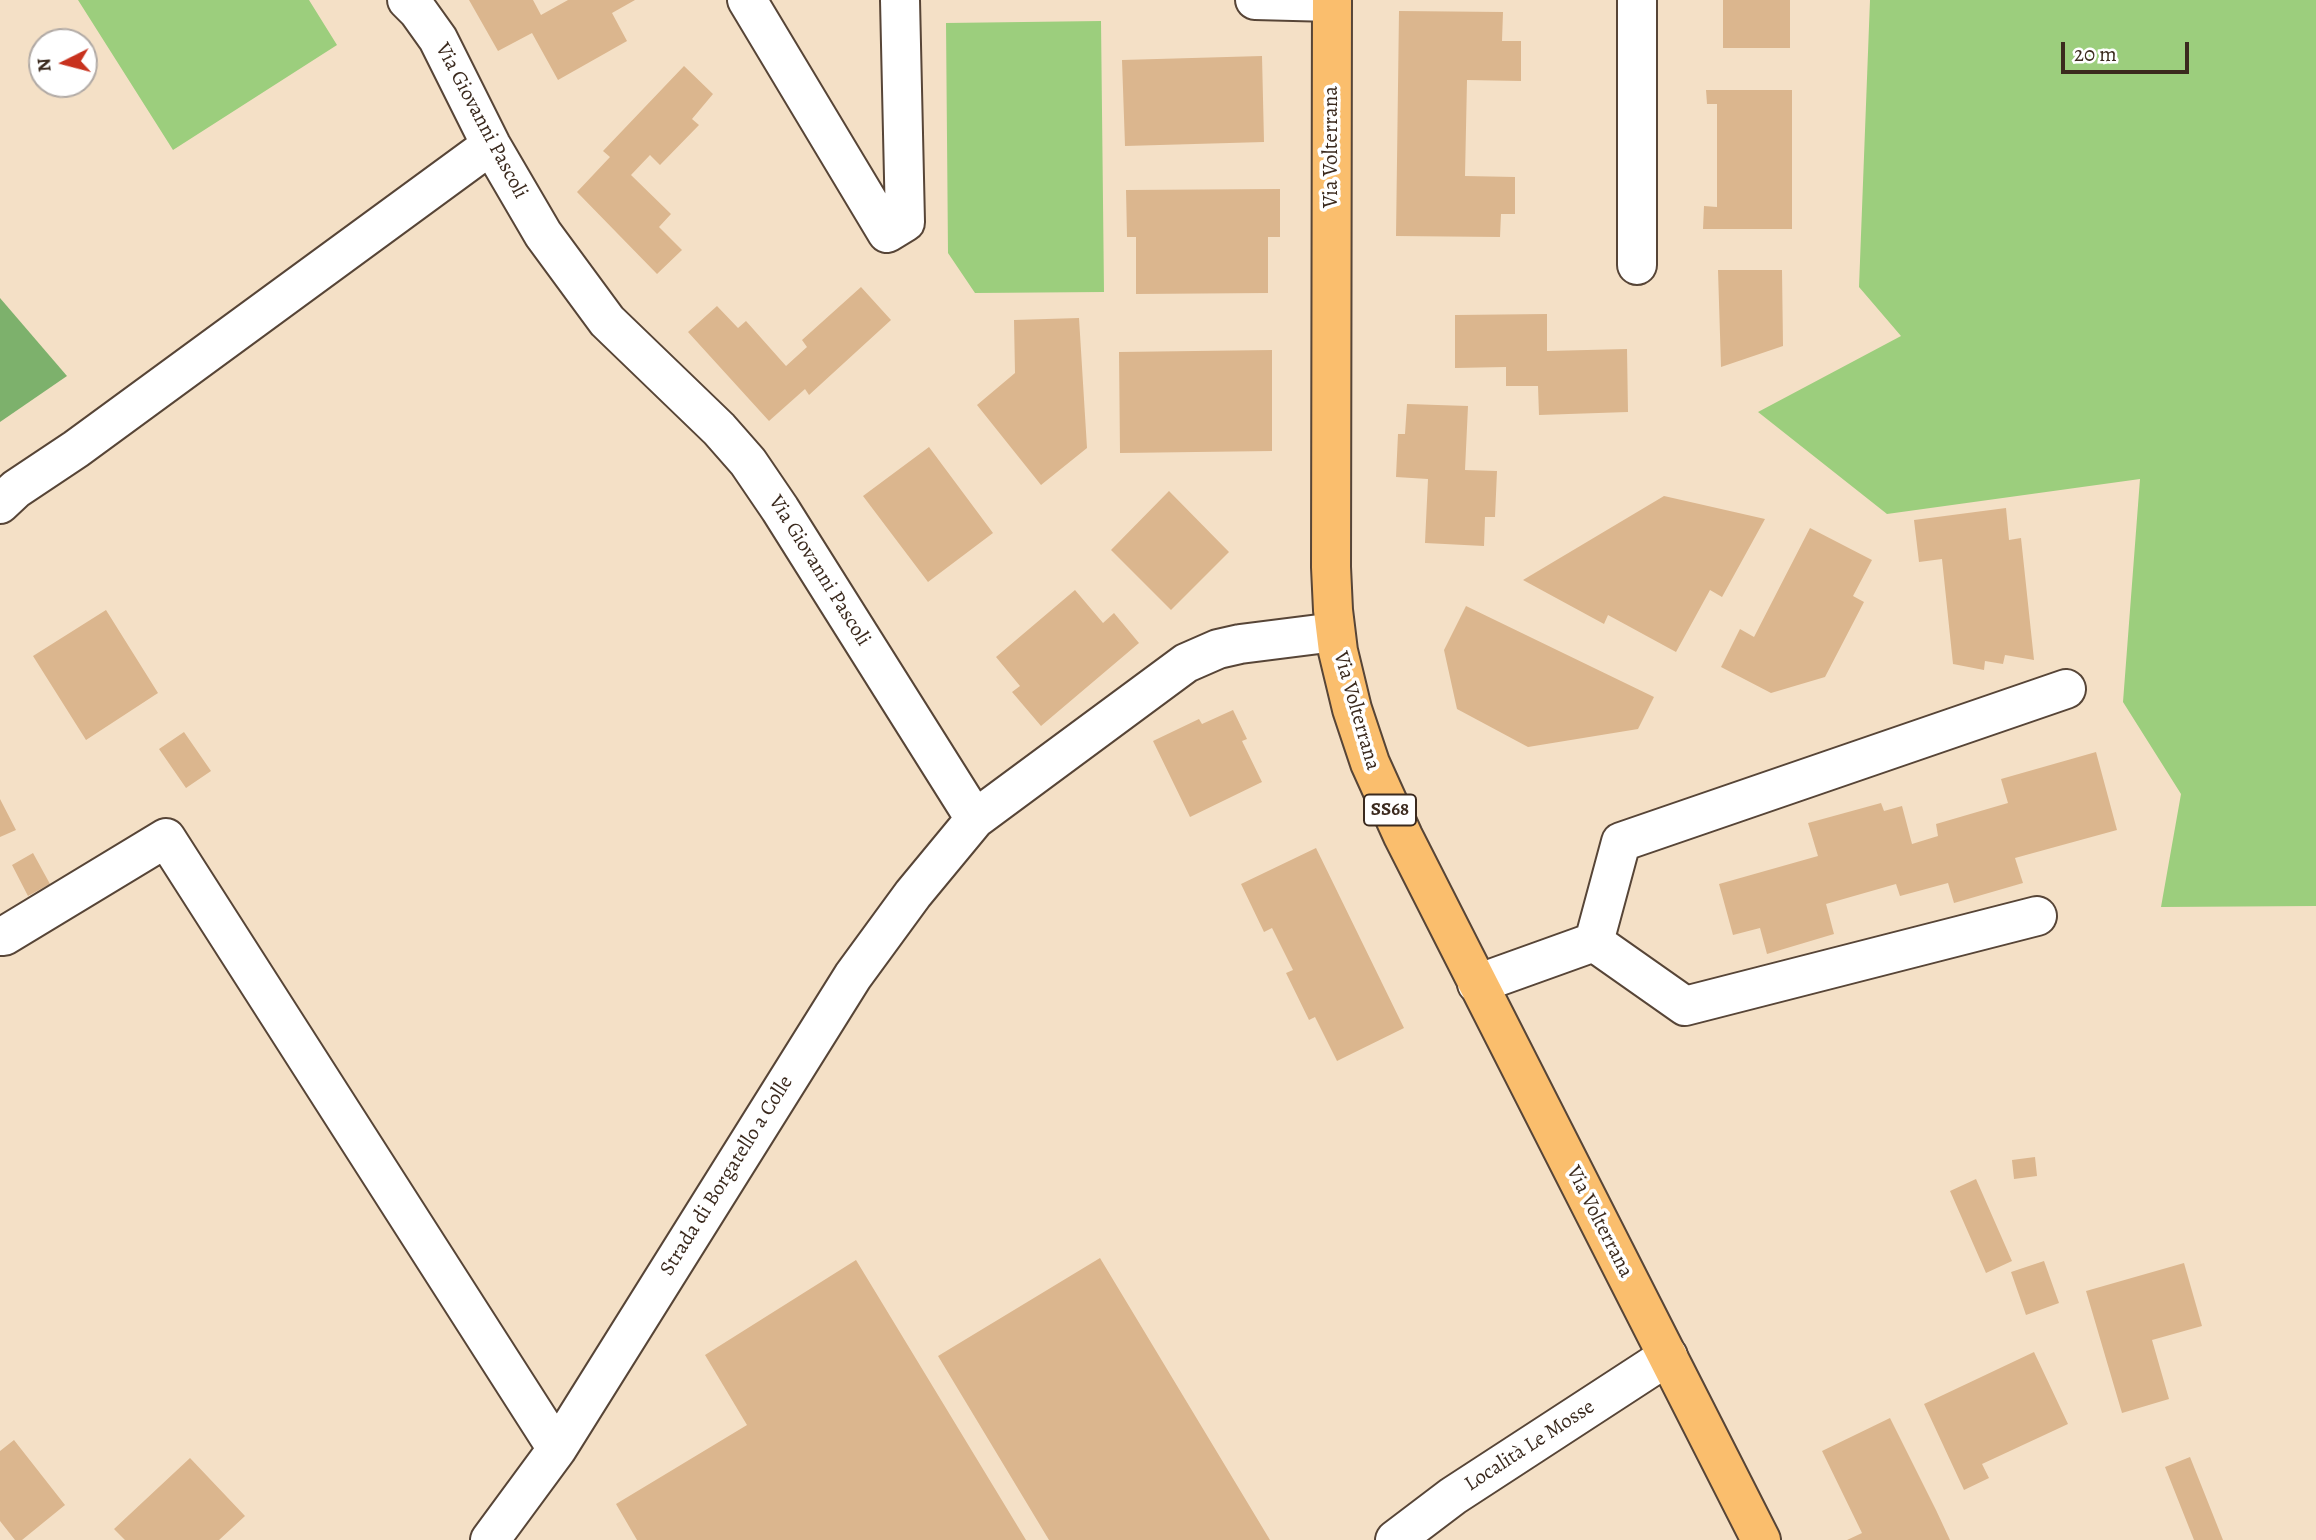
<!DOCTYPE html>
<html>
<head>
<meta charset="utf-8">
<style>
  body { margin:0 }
  #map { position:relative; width:2316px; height:1540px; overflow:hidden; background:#f4e0c6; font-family:Alegreya,serif }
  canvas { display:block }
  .north { position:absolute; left:28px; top:28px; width:70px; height:70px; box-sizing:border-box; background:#fff; border:2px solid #b1aaa5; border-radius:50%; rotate:264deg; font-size:19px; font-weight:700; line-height:28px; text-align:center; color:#3b2a1e }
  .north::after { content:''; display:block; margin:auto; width:24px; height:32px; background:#c8321e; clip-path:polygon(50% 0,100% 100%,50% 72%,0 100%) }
  .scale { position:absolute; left:2061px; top:42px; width:128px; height:32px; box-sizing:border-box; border:4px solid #3b2a1e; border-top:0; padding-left:9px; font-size:21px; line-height:24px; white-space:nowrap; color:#3b2a1e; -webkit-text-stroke:5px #fff; paint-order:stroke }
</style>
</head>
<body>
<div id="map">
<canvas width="2316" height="1540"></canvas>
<div class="north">N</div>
<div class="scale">20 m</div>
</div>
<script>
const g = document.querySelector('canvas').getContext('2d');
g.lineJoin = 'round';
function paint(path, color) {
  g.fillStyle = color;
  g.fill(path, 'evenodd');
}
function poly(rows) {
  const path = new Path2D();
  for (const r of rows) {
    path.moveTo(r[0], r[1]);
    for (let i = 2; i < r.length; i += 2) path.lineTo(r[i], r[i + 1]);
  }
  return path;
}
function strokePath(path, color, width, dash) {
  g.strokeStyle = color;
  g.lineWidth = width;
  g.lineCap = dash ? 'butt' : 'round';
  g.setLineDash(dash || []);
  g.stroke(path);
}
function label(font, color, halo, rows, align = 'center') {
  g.font = font + ' Alegreya,serif';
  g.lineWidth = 7;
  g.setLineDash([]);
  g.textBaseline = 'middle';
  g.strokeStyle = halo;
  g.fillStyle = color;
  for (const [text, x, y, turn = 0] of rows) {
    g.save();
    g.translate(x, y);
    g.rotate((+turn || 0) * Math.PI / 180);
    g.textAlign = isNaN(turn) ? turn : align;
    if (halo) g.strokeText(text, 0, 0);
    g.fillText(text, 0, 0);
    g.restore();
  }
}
paint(poly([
  [78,0,309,0,337,45,173,150],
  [1870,0,2316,0,2316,906,2161,907,2181,794,2123,702,2140,479,1887,514,1758,412,1901,336,1859,287],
  [1101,21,1104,292,975,293,948,253,946,23]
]), '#9cce7d');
paint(poly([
  [0,298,67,376,0,422]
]), '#7db16c');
paint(poly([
  [469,0,533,0,541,15,568,0,635,0,612,13,627,41,558,80,532,33,498,51],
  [1723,0,1790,0,1790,48,1723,48],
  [1399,11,1503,12,1502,41,1521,41,1521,81,1467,80,1465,176,1515,177,1515,214,1501,214,1500,237,1396,236],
  [1262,56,1264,142,1125,146,1122,60],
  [684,66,713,94,692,119,699,125,660,165,650,155,631,175,671,214,659,227,682,250,657,274,577,192,610,157,603,151],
  [1706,90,1792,90,1792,229,1703,229,1704,206,1717,207,1717,104,1707,104],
  [1280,189,1280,237,1268,237,1268,293,1136,294,1136,237,1127,237,1126,190],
  [1718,270,1782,270,1783,346,1721,367],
  [861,287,891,320,809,395,805,389,769,421,688,332,717,306,738,328,746,321,786,366,807,347,802,340],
  [1547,314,1547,351,1627,349,1628,412,1539,415,1538,386,1506,386,1506,367,1455,368,1455,315],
  [1079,318,1087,448,1041,485,977,405,1015,373,1014,320],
  [1272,350,1272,451,1120,453,1119,352],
  [1407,404,1468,406,1465,470,1497,471,1495,517,1485,517,1484,546,1425,543,1428,479,1396,477,1398,434,1405,434],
  [929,447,993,533,928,582,863,496],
  [1169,491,1229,552,1171,610,1111,550],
  [1664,496,1765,519,1722,597,1710,590,1676,652,1608,615,1604,624,1523,580],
  [2006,508,2009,540,2021,538,2034,660,2005,655,2003,664,1985,661,1984,670,1953,664,1942,559,1919,562,1914,520],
  [1810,528,1872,560,1853,596,1864,602,1825,677,1771,693,1721,667,1740,629,1754,637],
  [1075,590,1103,623,1114,613,1139,643,1041,726,1012,692,1020,686,996,657],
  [1466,606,1654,697,1638,729,1528,747,1457,709,1444,650],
  [106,610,158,693,86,740,33,656],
  [1233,710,1247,739,1242,741,1262,782,1190,817,1153,741,1199,719,1202,724],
  [184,732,211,771,186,788,159,749],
  [2096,752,2117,830,2015,858,2023,883,1954,903,1948,883,1900,896,1896,884,1826,904,1834,934,1767,954,1760,928,1733,935,1719,884,1818,856,1808,823,1881,803,1884,811,1902,806,1912,844,1938,836,1936,824,2008,803,2001,779],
  [0,799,16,830,0,837],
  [1316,848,1404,1028,1337,1061,1315,1017,1309,1020,1286,973,1293,970,1272,928,1264,932,1241,884],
  [33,853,50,884,28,896,12,865],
  [2035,1157,2037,1176,2014,1179,2012,1160],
  [1976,1179,2012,1261,1986,1273,1950,1191],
  [1100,1258,1270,1540,1049,1540,938,1356],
  [856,1260,1026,1540,637,1540,616,1504,747,1425,705,1355],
  [2044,1261,2059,1303,2026,1315,2011,1272],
  [2184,1263,2202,1326,2152,1340,2169,1399,2122,1413,2086,1291],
  [2034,1352,2068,1424,1982,1464,1989,1478,1964,1490,1924,1404],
  [1890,1418,1936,1510,1950,1540,1847,1540,1862,1533,1822,1451],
  [14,1440,65,1505,22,1540,15,1540,0,1521,0,1451],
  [2190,1457,2223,1540,2194,1540,2165,1467],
  [190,1458,245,1516,219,1540,125,1540,114,1529]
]), '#dbb68e');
const minor = poly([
  [407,0,418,11,438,39,491,145,543,234,607,321,719,429,748,462,780,509,975,819,1186,663,1218,649,1240,644,1335,632],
  [747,0,887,233,905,222,900,0],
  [1255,0,1332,2],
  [1637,0,1637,265],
  [0,504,16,489,76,449,491,145],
  [2037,916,1685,1006,1594,942,1621,842,2066,689],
  [0,936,4,936,166,838,557,1449],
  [1477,984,1594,942],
  [490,1540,557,1449,853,976,913,894,975,819],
  [1395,1540,1453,1496,1668,1356]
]);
const major = poly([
  [1332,0,1331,567,1333,610,1338,651,1352,709,1370,763,1403,836,1761,1540]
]);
strokePath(minor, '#574537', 42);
strokePath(major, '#574537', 42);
strokePath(minor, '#fff', 38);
strokePath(major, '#fabe6d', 38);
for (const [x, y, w] of [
  [1390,810,52]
]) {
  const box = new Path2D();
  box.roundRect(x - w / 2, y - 15.5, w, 31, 5);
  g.fillStyle = '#fff';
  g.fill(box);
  strokePath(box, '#3b2a1e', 2);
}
label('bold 19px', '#3b2a1e', null, [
  ["SS68",1390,810]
]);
label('21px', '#3b2a1e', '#fff', [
  ["Via Giovanni Pascoli",481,121,62],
  ["Via Volterrana",1332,147,-90],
  ["Via Giovanni Pascoli",819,571,58],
  ["Via Volterrana",1356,711,74],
  ["Strada di Borgatello a Colle",727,1176,-58],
  ["Via Volterrana",1599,1222,63],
  ["Località Le Mosse",1530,1446,-33]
]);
</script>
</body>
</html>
